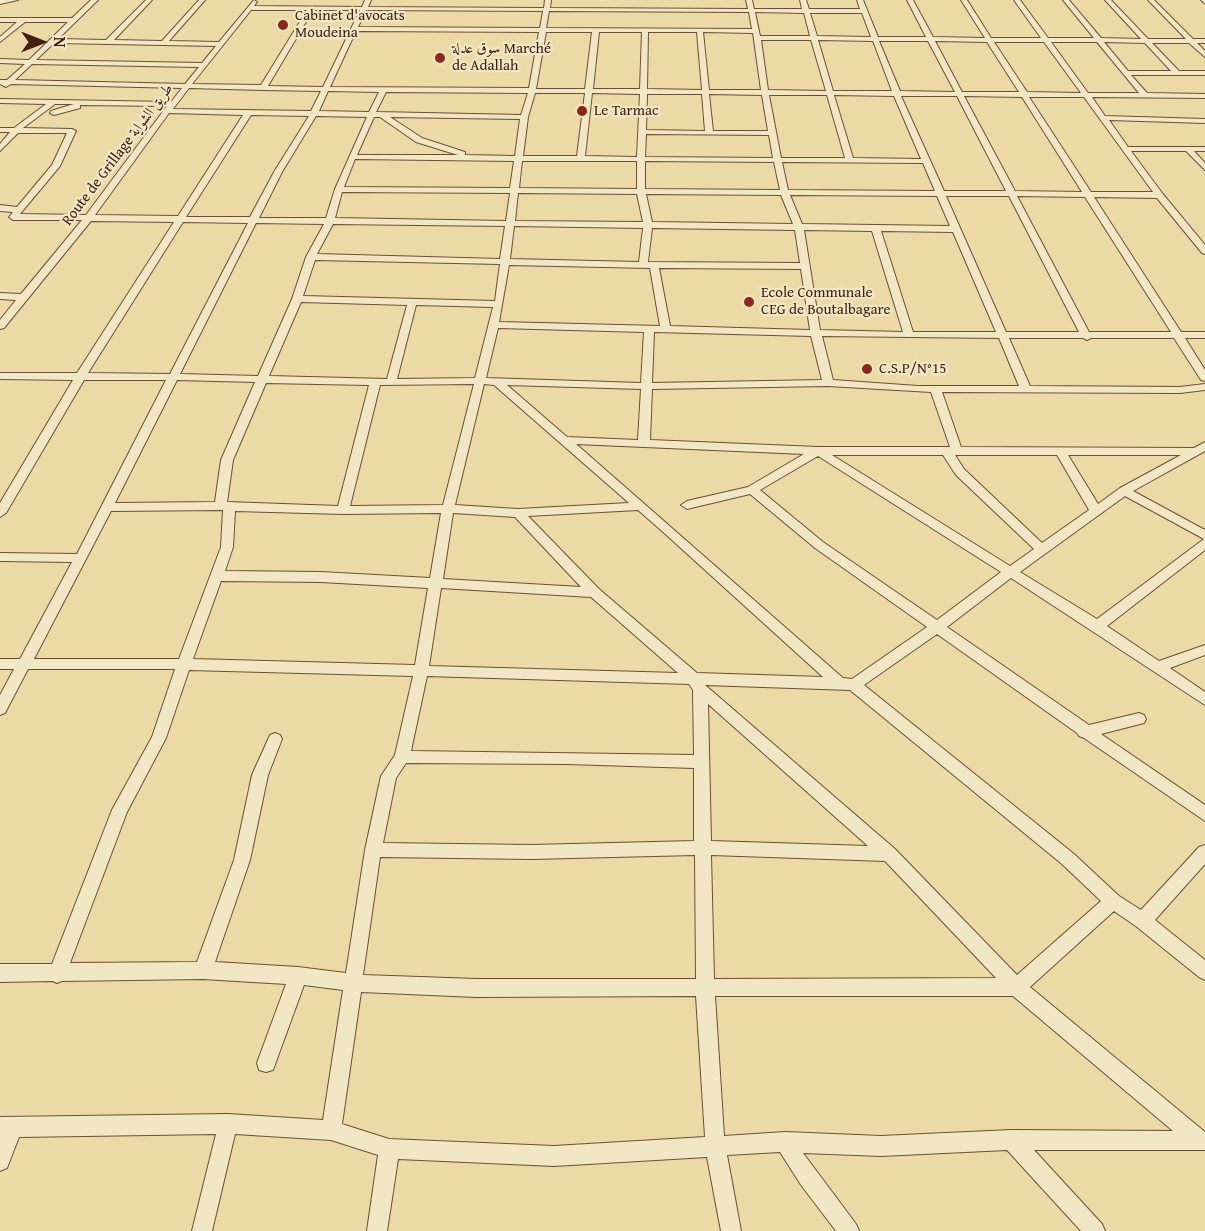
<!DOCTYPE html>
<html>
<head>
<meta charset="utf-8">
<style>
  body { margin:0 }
  #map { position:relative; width:1205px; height:1231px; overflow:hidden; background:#ebdaa6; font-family:"Gentium Book Plus",serif }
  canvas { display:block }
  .north { position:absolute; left:12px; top:12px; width:60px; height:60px; -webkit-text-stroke:4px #f2e7c5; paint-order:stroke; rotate:90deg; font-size:16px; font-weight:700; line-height:24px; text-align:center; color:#432011 }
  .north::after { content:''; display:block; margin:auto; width:21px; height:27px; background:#432011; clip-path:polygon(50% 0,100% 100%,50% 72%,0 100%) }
</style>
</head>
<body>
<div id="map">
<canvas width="1205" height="1231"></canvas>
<div class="north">N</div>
</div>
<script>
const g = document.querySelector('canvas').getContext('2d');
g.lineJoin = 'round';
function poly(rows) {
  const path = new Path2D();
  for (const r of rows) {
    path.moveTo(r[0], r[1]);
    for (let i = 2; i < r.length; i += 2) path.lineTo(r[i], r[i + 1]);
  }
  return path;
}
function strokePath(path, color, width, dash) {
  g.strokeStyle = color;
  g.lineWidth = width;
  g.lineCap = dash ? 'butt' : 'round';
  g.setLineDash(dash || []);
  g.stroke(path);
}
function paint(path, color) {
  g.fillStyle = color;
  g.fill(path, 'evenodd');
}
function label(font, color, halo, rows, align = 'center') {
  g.font = font + ' "Gentium Book Plus",Amiri,serif';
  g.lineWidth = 4.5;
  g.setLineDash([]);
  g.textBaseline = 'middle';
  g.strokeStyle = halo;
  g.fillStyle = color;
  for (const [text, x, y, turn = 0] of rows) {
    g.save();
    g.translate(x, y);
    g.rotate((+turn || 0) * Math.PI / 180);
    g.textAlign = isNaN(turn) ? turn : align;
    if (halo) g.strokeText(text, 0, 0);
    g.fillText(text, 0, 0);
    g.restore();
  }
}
const minor = poly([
  [0,0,18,0,0,4,0,0],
  [91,0,98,0,58,39,106,40,146,0,152,0,114,40,162,41,199,0,205,0,169,41,219,42,254,0,257,2,254,6,362,7,365,0,371,0,368,7,544,8,545,0,551,0,550,8,748,9,746,0,752,0,754,9,802,9,800,0,806,0,809,9,860,9,857,0,863,0,878,37,926,37,907,0,913,0,933,37,985,38,961,0,967,0,991,38,1041,38,1014,0,1020,0,1048,38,1094,38,1063,0,1069,0,1101,38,1141,39,1105,0,1111,0,1148,39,1186,39,1148,0,1154,0,1193,39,1205,39,1205,43,1197,43,1205,51,1205,57,1189,43,1152,43,1179,71,1205,71,1205,75,1131,75,1147,93,1205,94,1205,98,1092,97,1105,116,1205,119,1205,123,1109,120,1128,147,1205,147,1205,151,1194,151,1205,163,1205,170,1186,151,1131,151,1162,193,1205,245,1205,254,1202,253,1157,198,1094,197,1181,332,1205,332,1205,338,1185,338,1205,370,1205,381,1201,380,1174,338,1091,338,1087,340,1083,338,1009,338,1030,386,1180,387,1205,384,1205,390,1180,393,942,392,961,447,1194,448,1205,442,1205,451,1133,491,1205,530,1205,550,1107,626,1159,661,1205,645,1205,655,1170,668,1205,692,1205,705,1011,578,947,627,1089,725,1139,713,1144,715,1146,719,1144,723,1101,734,1205,805,1205,821,1084,738,1079,736,1077,733,937,634,864,685,1074,854,1119,896,1141,910,1199,847,1205,845,1205,864,1155,920,1205,960,1205,980,1199,977,1137,927,1114,911,1030,987,1205,1132,1205,1150,1034,1150,1102,1224,1105,1231,1081,1231,1007,1150,881,1156,803,1153,856,1224,859,1231,836,1231,801,1185,780,1152,727,1155,741,1231,721,1231,707,1157,554,1166,398,1159,387,1231,367,1231,378,1155,331,1140,235,1134,212,1231,192,1231,216,1134,19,1137,7,1168,0,1171,0,1117,228,1114,323,1120,343,990,304,985,273,1070,266,1072,259,1070,257,1063,286,984,203,979,62,981,57,983,53,981,0,982,0,964,52,964,112,810,152,737,175,669,28,669,5,713,0,715,0,695,14,669,0,669,0,659,20,659,72,562,0,561,0,553,77,554,166,380,84,380,6,513,0,517,0,503,73,380,0,379,0,373,77,373,174,222,91,221,4,328,0,329,0,320,16,300,0,299,0,293,21,294,82,220,13,220,9,217,13,212,0,211,0,205,17,207,52,165,67,133,18,133,0,151,0,144,10,132,0,132,0,128,14,128,46,104,0,103,0,99,171,102,182,88,11,84,6,87,0,84,0,80,7,80,25,64,0,63,0,59,29,60,68,22,25,22,0,42,0,37,17,22,0,22,0,18,72,18,91,0],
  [251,10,307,10,261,85,192,84,251,10],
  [313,10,360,10,323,87,268,86,313,10],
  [366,10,543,11,540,28,358,27,366,10],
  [549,11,749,12,752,29,546,28,549,11],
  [755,12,804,13,810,36,760,36,755,12],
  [810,13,862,13,871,37,817,36,810,13],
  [356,31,539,32,529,88,330,87,356,31],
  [546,32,592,32,585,89,536,89,546,32],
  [599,32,642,32,640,89,593,89,599,32],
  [648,32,697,32,702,90,647,89,648,32],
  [703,32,753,33,761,90,709,90,703,32],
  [761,40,811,40,826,91,768,90,761,40],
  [818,40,873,41,892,91,833,91,818,40],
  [879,41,928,41,955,92,900,91,879,41],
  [935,41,987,42,1019,92,962,92,935,41],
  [994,42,1044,42,1081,93,1027,92,994,42],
  [1051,42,1097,42,1139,93,1088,93,1051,42],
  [1104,42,1145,43,1171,71,1128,71,1104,42],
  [54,43,164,45,216,46,202,63,36,60,54,43],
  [32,64,199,67,185,84,15,80,32,64],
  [189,88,263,90,321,91,311,111,173,109,189,88],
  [328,91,379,92,369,112,319,111,328,91],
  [386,92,528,93,521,115,376,112,386,92],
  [535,93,585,93,577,156,523,156,528,117,535,93],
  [592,93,640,94,637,157,585,156,592,93],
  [647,94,702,94,705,131,646,130,647,94],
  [709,94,762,95,768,131,713,131,709,94],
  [769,95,827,95,845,158,781,158,769,95],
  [834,95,894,96,921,159,853,158,834,95],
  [901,96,957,96,1006,191,944,191,901,96],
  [964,96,1022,97,1082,192,1015,191,964,96],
  [1029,97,1084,97,1153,192,1091,192,1029,97],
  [55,104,74,104,51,111,50,113,54,115,80,108,80,105,167,106,86,215,20,214,60,166,76,131,72,129,23,128,55,104],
  [169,113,243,115,178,216,95,215,169,113],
  [251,115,309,116,274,172,250,217,186,217,251,115],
  [316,116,367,117,335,189,326,218,259,218,282,172,316,116],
  [374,117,380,117,416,142,458,155,357,155,374,117],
  [390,117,520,119,515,156,465,155,465,152,422,138,390,117],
  [646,134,769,135,773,158,645,157,646,134],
  [355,159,514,161,510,188,344,187,355,159],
  [522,161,637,161,637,189,519,188,522,161],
  [645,161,774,162,780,190,645,189,645,161],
  [782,162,923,163,935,191,788,190,782,162],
  [342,192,510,193,506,221,335,218,342,192],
  [518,193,637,194,643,222,515,221,518,193],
  [646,194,781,195,793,224,652,222,646,194],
  [790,195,937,196,950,226,802,224,790,195],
  [946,196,1009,196,1079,332,1006,332,946,196],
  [1017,196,1085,197,1171,332,1089,332,1017,196],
  [183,222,248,223,170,374,88,373,183,222],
  [256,223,324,224,306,257,292,299,258,376,180,374,256,223],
  [333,224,505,226,500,259,317,254,333,224],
  [514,226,643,228,639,262,510,259,514,226],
  [652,228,795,230,800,263,648,262,652,228],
  [804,230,872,231,903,332,820,330,804,230],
  [881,231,953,232,996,332,913,332,881,231],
  [315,260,500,264,495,301,303,296,315,260],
  [509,265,650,268,660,326,499,322,509,265],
  [659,268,801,269,810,330,670,326,659,268],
  [301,302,407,305,387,379,269,376,301,302],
  [416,305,493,307,475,378,397,379,416,305],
  [498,328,644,332,641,383,486,378,498,328],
  [654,332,811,336,822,380,652,383,654,332],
  [822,336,999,338,1019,386,918,386,833,380,822,336],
  [177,380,255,382,221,460,215,502,115,503,177,380],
  [266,383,369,385,338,506,227,502,233,460,266,383],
  [474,384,443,505,350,506,380,385,474,384],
  [484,384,494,385,629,503,518,509,455,505,484,384],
  [507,385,641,389,638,440,567,437,507,385],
  [828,386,931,392,950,447,818,447,650,440,652,389,828,386],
  [576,444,804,454,748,487,687,501,681,505,687,509,750,494,815,548,927,627,852,679,843,678,576,444],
  [832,455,943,455,956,475,1034,549,1010,566,832,455],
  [955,455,1057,455,1089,510,1042,543,964,469,955,455],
  [1068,455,1181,455,1120,488,1098,504,1068,455],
  [818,456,1001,572,937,620,823,542,760,490,818,456],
  [1125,496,1204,539,1097,619,1020,572,1125,496],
  [223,510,221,547,179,659,34,659,111,511,223,510],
  [638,510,662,531,823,677,697,673,599,589,528,516,638,510],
  [235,511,343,514,441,513,430,578,321,572,225,571,233,547,235,511],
  [453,513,515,517,581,587,443,579,453,513],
  [221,581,321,582,428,588,415,665,193,659,221,581],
  [441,588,591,597,678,673,429,666,441,588],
  [189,670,413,676,395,755,381,776,365,850,346,973,298,967,215,962,250,860,268,775,282,739,280,735,275,733,270,735,252,775,234,860,197,962,70,963,127,812,166,738,189,670],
  [427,676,689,684,693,690,694,755,411,751,427,676],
  [705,685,850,690,1062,864,1101,901,1017,975,895,849,705,685],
  [708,704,868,846,711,841,708,704],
  [406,763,567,764,694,768,694,841,531,845,383,843,396,778,406,763],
  [695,855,696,979,476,979,363,975,380,857,531,859,695,855],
  [711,855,885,861,996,978,714,979,711,855],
  [361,992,476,997,696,996,705,1137,554,1146,389,1139,342,1124,361,992],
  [715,996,1013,996,1173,1131,1011,1130,881,1136,785,1132,724,1136,715,996],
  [1201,0,1205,0,1205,3,1203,2,1201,0]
]);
strokePath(minor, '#6d4e36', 2);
paint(minor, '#f2e7c5');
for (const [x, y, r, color] of [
  [283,25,6,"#8f2418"],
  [440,58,6,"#8f2418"],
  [582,111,6,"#8f2418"],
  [749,302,6,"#8f2418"],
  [867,369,6,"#8f2418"]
]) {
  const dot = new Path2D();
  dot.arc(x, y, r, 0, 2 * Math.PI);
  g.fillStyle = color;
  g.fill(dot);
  strokePath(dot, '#f2e7c5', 2);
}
label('15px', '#432011', '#f2e7c5', [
  ["Cabinet d'avocats",295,16],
  ["Moudeina",295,33],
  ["سوق عدلة Marché",452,49],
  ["de Adallah",452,66],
  ["Le Tarmac",594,111],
  ["Ecole Communale",761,293],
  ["CEG de Boutalbagare",761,310],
  ["C.S.P/N°15",879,369]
], 'left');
label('15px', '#432011', '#f2e7c5', [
  ["Route de Grillage طريق الشواية",118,155,-53]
]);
</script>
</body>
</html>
